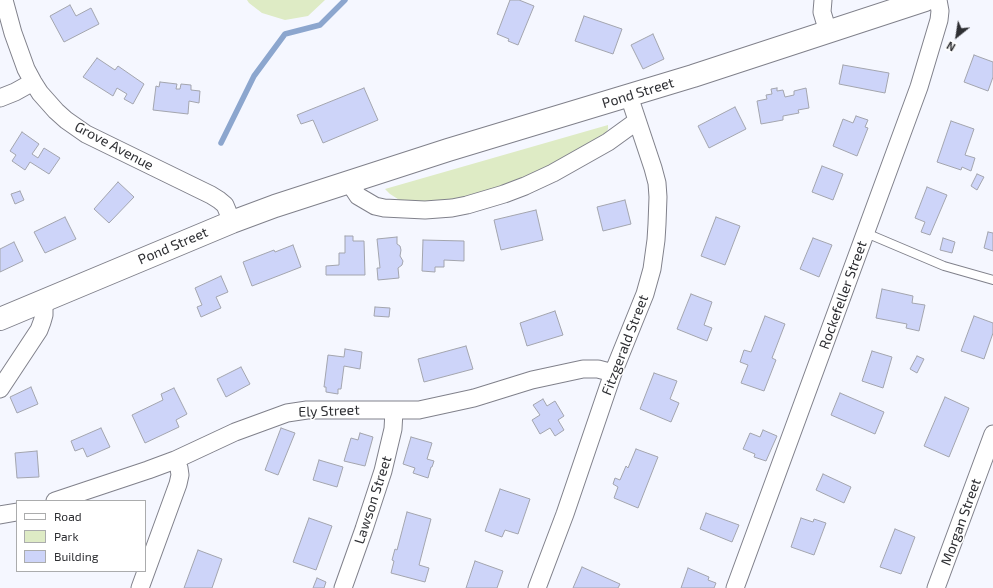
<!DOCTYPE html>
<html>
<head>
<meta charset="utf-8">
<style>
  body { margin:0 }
  #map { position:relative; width:993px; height:588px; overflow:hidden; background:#f5f7ff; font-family:"Exo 2",sans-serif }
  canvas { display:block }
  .legend { position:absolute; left:16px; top:500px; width:130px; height:72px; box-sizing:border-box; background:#fff; border:1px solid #abacad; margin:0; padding:5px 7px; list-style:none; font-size:12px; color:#2e2f33 }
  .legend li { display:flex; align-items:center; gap:8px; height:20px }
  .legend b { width:20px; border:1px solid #abacad }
  .north { position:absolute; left:937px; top:16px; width:40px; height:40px; -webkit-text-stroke:3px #fff; paint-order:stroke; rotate:210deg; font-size:11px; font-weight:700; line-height:16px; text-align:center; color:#2e2f33 }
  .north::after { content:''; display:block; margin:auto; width:14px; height:18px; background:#2e2f33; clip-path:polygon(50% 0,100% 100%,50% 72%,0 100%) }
</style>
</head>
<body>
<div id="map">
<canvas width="993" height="588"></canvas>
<ul class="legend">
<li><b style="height:5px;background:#fff"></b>Road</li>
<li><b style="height:11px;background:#deebc5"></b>Park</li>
<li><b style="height:11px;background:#cdd4f9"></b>Building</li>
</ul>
<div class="north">N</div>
</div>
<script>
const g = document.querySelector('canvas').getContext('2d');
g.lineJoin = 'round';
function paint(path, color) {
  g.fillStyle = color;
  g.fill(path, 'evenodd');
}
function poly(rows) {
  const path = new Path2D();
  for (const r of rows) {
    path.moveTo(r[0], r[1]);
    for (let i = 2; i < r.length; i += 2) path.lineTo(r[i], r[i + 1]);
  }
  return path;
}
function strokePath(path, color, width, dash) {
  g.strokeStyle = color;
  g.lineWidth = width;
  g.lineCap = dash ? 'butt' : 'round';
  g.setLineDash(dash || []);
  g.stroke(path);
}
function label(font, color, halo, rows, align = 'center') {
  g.font = font + ' "Exo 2",sans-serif';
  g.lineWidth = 3;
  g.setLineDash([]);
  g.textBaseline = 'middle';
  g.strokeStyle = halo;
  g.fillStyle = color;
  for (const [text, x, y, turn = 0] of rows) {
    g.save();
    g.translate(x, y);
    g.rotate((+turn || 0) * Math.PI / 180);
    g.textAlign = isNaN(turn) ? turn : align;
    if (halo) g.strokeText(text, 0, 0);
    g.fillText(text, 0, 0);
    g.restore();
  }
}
paint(poly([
  [247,0,325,0,308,16,285,20,262,13,249,3],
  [608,125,608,129,606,133,584,150,549,166,513,182,475,195,457,198,420,204,401,201,390,194,385,189]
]), '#deebc5');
strokePath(poly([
  [221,143,254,76,285,34,320,25,345,0]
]), '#8ca6ce', 5.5);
const building = poly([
  [510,0,519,0,534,6,518,45,508,41,509,39,497,34,510,0],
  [70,5,76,16,91,8,99,24,64,42,50,16,70,5],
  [584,16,622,29,613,54,575,41,584,16],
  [653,34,664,59,643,69,631,45,653,34],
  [974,55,993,62,993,77,988,91,964,82,974,55],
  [97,58,115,70,118,66,144,84,133,104,124,99,127,94,117,88,113,96,83,77,97,58],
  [843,65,889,73,885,93,839,84,843,65],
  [160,82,177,84,176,89,180,89,181,84,191,85,191,90,200,91,199,103,189,101,188,114,153,110,156,86,159,87,160,82],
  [364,88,378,120,323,143,313,120,301,124,297,115,364,88],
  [777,88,777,91,783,90,785,97,794,95,794,91,806,88,809,108,798,110,799,113,783,116,783,120,761,124,757,101,767,99,766,95,772,94,771,89,777,88],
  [735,107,746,129,709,148,698,126,735,107],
  [856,116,868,120,865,127,868,128,857,156,833,146,843,119,853,123,856,116],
  [951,121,974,129,965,155,975,158,971,171,962,167,961,170,937,162,951,121],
  [22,132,39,144,32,154,38,158,44,148,60,158,49,174,30,162,25,170,12,161,16,155,10,151,22,132],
  [822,166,843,174,833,200,812,192,822,166],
  [977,174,984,177,977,190,971,186,977,174],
  [118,182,134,197,109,223,94,209,118,182],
  [927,187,947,195,930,235,921,232,925,222,915,218,927,187],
  [20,191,24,200,15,204,11,194,20,191],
  [625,200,631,224,603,231,597,207,625,200],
  [536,210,543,240,501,250,494,220,536,210],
  [65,217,76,239,45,253,34,232,65,217],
  [716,217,740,226,725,265,701,256,716,217],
  [988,232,993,233,993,251,984,248,988,232],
  [345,236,353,236,353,241,364,241,365,275,326,275,326,266,339,265,339,253,345,253,345,236],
  [397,237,397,244,400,246,401,250,400,256,403,261,402,265,398,268,399,278,378,280,377,268,380,268,377,239,397,237],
  [813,238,832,245,819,277,800,269,813,238],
  [943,238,955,242,952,253,940,250,943,238],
  [423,240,464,241,464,261,444,260,444,267,435,267,435,272,422,271,423,240],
  [14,242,23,261,0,272,0,249,14,242],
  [293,245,301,267,252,286,243,262,274,250,275,252,293,245],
  [221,276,228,292,216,297,221,308,201,317,197,307,202,305,195,288,221,276],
  [882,289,913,296,912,303,925,305,919,331,906,328,907,324,876,318,882,289],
  [691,294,712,302,704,325,712,328,707,341,677,329,691,294],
  [375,307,390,308,389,317,374,316,375,307],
  [555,311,563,335,527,346,520,323,555,311],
  [765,316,785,324,772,358,776,360,764,391,741,383,748,365,740,362,744,350,751,352,765,316],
  [974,316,993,323,993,333,984,359,961,351,974,316],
  [466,346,473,369,424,382,418,359,466,346],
  [345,349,362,352,360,369,344,366,341,389,338,389,338,394,326,392,326,387,324,387,328,355,344,357,345,349],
  [872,351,892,357,883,388,862,381,872,351],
  [917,356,924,359,917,373,910,369,917,356],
  [241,367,250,384,226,397,217,379,241,367],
  [654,373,677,381,670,399,679,403,671,422,640,409,654,373],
  [31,387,38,404,17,413,10,397,31,387],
  [174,388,187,414,176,420,179,427,145,443,132,415,163,400,161,394,174,388],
  [840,393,884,412,875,434,831,415,840,393],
  [945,397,969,408,949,457,924,446,945,397],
  [543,399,547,406,555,401,564,416,558,420,564,430,555,436,550,428,540,434,532,420,540,415,533,405,543,399],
  [101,428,110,447,87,457,83,448,75,451,71,441,101,428],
  [281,428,295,433,278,475,265,470,281,428],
  [763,430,777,436,766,461,754,457,755,454,743,449,750,433,760,437,763,430],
  [360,433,373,437,365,466,344,461,351,438,358,440,360,433],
  [411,437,432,443,427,459,434,461,432,467,431,467,428,478,413,473,415,468,403,464,411,437],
  [636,449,658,457,638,508,614,498,618,487,613,484,615,478,620,480,626,466,628,468,636,449],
  [37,451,39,477,17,478,15,453,37,451],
  [319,460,343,467,337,487,313,480,319,460],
  [823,474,851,487,844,503,816,490,823,474],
  [500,489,530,499,518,534,505,530,502,537,485,531,500,489],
  [407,512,431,519,419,565,429,568,425,582,391,573,394,561,392,560,395,549,397,550,407,512],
  [706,513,739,525,732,542,700,529,706,513],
  [309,518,332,526,316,570,293,562,309,518],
  [801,518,813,522,814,519,826,523,814,555,791,547,801,518],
  [895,529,915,537,901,574,880,567,895,529],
  [198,550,222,559,212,588,184,588,198,550],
  [475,561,503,571,497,588,466,588,475,561],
  [582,567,620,584,618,588,573,588,582,567],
  [688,568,709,577,708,580,716,583,714,588,681,588,688,568],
  [317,578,326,582,324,588,313,588,317,578]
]);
paint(building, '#cdd4f9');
strokePath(building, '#a3a5ae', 1);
const lane = poly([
  [866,233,944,266,993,280]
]);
const street = poly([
  [4,0,13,33,26,69,33,82,40,93,56,111,66,120,86,134,211,195,219,200,225,205,232,222],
  [823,0,822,12,828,32],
  [0,98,15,92,33,82],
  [349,182,354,190,358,196,375,206,384,208,425,210,452,208,467,205,504,194,525,186,553,173,608,142,637,121],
  [0,389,39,330,42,322,44,315,44,308,42,301],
  [55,501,148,470,175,460,235,432,287,413,307,410,419,410,474,398,532,380,583,369,598,369,613,373],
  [0,515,17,512],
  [140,588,178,484,180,475,179,468,175,460],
  [343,588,364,529,383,471,393,429,394,411],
  [537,588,565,514,613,373,645,294,652,269,656,240,657,224,658,197,657,183,653,168,629,96],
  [735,588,919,87,939,20,940,11,938,0],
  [936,588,993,434]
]);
const secondary = poly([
  [0,319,232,222,275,206,448,150,693,76,925,0]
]);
strokePath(lane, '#80818b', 10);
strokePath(street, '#80818b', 19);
strokePath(secondary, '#80818b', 24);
strokePath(lane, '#fff', 8);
strokePath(street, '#fff', 17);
strokePath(secondary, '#fff', 22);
label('14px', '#2e2f33', '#fff', [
  ["Pond Street",638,93,-17],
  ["Grove Avenue",114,146,28],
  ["Pond Street",173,246,-23],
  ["Rockefeller Street",843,295,-70],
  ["Fitzgerald Street",625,345,-69],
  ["Ely Street",329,411,-2],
  ["Lawson Street",373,500,-72],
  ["Morgan Street",961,522,-70]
]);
</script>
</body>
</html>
